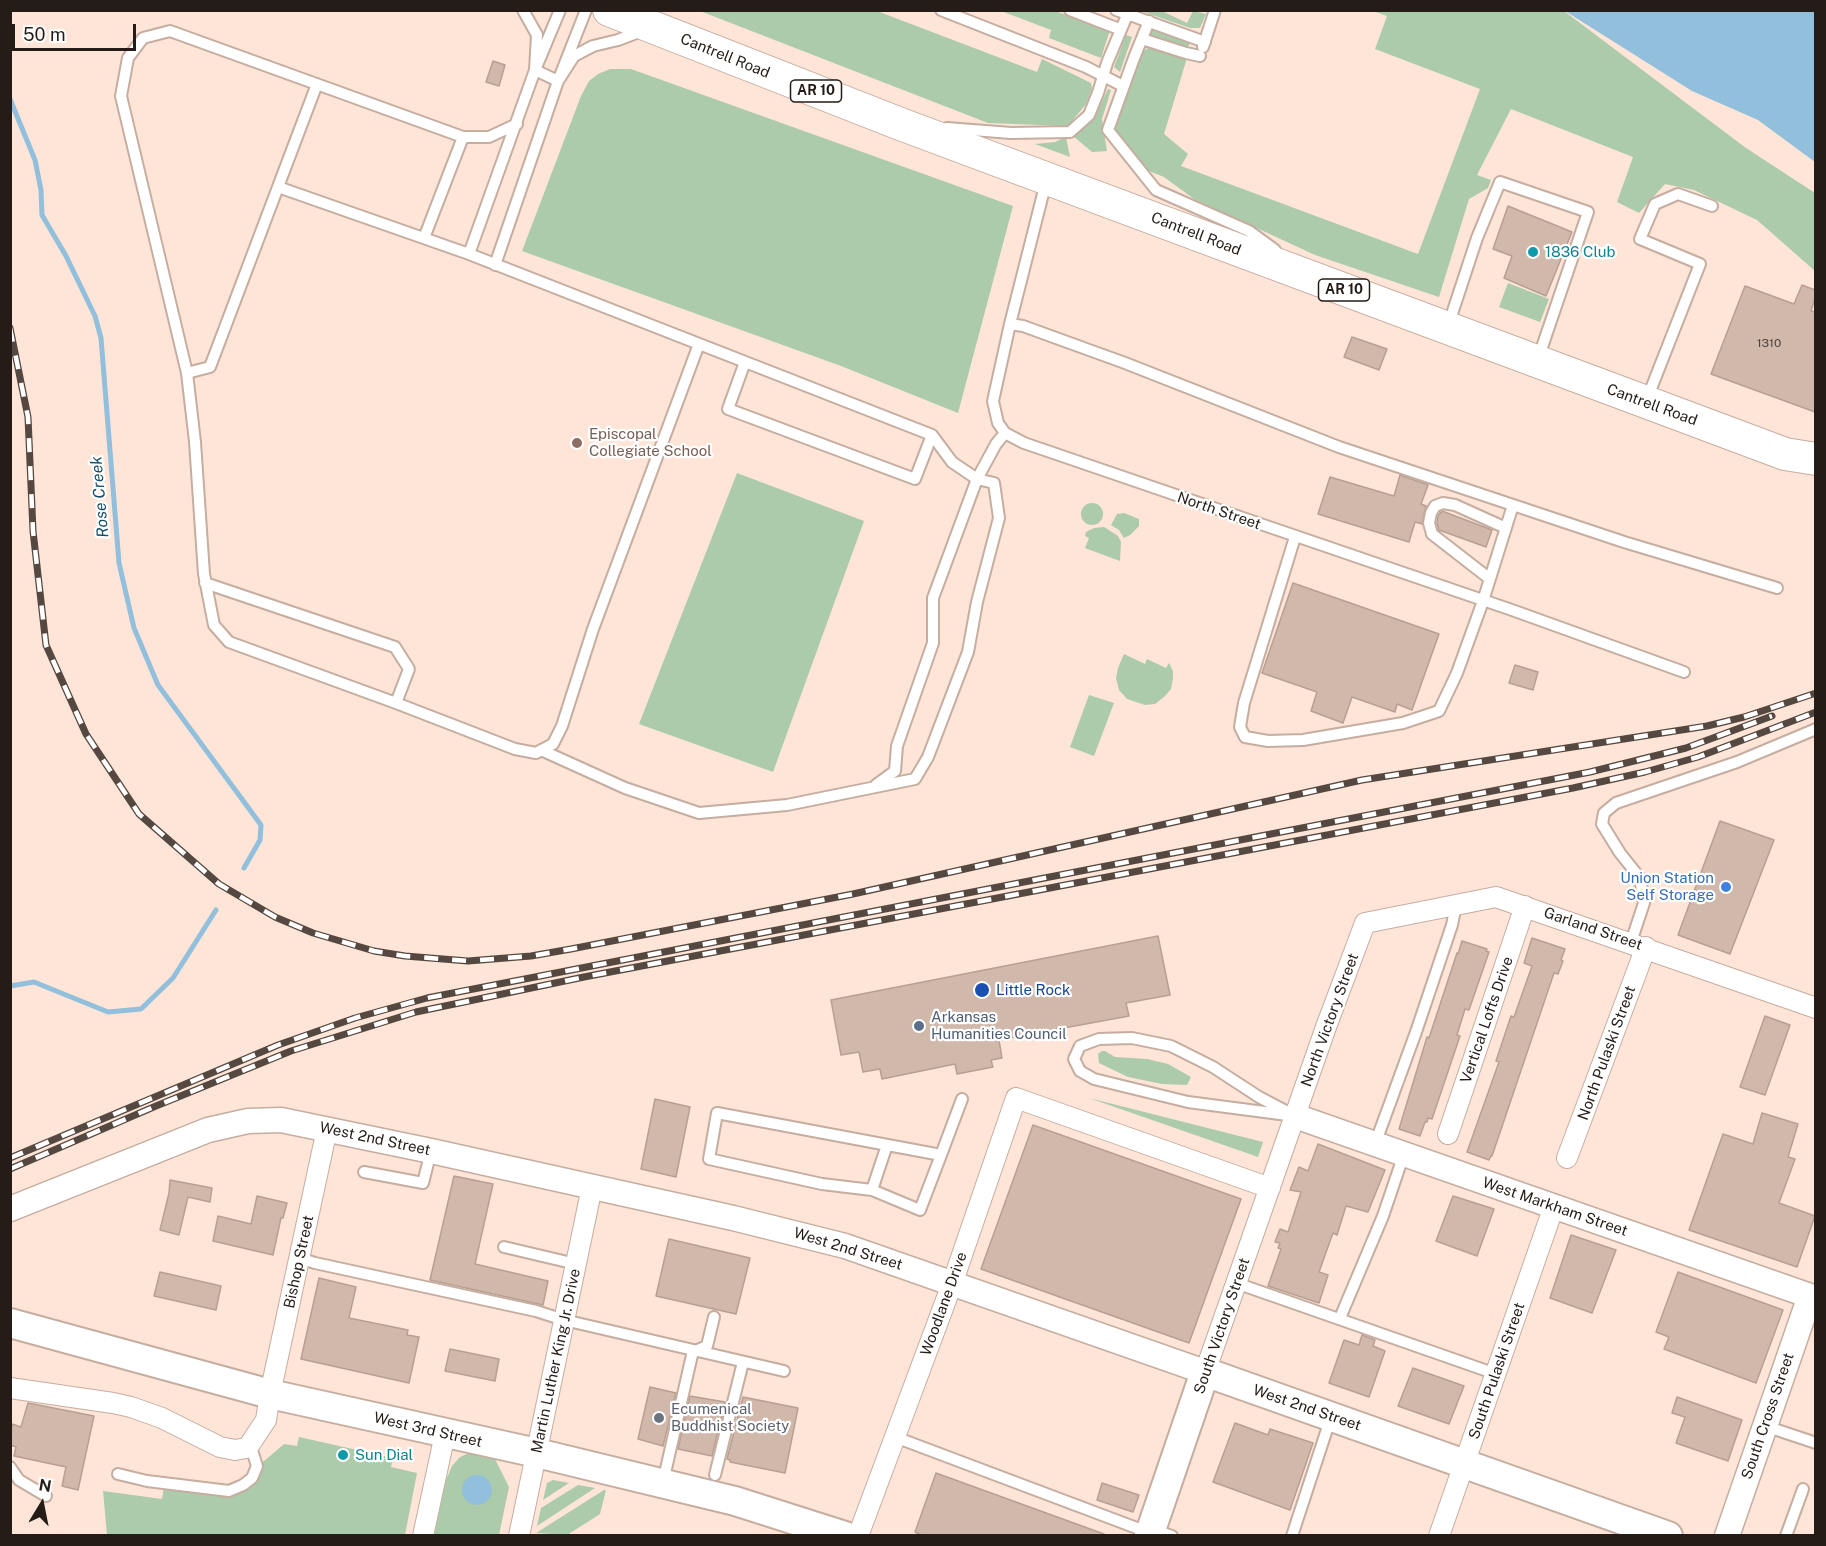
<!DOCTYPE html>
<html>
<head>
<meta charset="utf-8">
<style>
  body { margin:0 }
  #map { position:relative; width:1826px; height:1546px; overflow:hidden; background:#fee5d7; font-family:"Public Sans",sans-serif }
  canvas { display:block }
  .frame { position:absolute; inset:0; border:12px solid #251c17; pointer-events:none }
  .north { position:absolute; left:12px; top:1474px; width:60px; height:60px; -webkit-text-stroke:4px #fff; paint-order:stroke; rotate:10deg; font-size:16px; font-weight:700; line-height:24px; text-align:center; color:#251c17 }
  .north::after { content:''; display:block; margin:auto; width:21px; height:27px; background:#251c17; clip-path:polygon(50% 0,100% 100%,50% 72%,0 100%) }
  .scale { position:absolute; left:12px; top:24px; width:124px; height:27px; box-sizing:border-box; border:3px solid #251c17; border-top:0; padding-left:8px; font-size:18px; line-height:21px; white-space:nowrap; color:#251c17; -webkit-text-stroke:4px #fff; paint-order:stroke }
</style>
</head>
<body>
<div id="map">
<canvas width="1826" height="1546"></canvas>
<div class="frame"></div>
<div class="north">N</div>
<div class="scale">50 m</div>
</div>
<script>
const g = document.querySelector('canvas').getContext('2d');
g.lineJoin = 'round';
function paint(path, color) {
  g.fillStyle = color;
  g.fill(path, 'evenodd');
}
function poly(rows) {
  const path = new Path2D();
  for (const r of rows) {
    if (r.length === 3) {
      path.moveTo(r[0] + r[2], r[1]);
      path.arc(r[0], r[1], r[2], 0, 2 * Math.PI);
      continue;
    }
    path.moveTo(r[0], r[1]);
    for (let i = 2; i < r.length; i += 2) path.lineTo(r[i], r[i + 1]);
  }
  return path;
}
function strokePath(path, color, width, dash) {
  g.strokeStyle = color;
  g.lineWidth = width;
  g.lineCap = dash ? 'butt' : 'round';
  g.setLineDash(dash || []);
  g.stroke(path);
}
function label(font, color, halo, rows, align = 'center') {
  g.font = font + ' "Public Sans",sans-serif';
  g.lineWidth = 4.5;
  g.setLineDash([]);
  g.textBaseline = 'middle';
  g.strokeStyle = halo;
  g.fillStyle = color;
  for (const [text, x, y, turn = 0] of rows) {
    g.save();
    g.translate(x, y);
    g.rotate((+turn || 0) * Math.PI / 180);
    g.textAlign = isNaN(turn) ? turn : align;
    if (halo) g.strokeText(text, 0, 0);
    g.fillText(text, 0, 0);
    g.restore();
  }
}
paint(poly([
  [700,11,877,11,1037,72,1042,59,1091,83,1092,89,1086,104,1068,126,988,123],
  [1001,11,1055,11,1110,30,1101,58,1049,38,1051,30],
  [1141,11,1162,11,1187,23,1193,11,1206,14,1200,28,1190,28],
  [1373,11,1564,11,1746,148,1815,193,1815,271,1757,220,1694,190,1665,184,1639,213,1617,202,1633,157,1511,109,1477,175,1491,180,1488,188,1469,199,1439,297,1315,255,1194,199,1164,177,1149,171,1108,130,1134,58,1148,48,1187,58,1164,134,1188,154,1181,166,1418,254,1480,89,1375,49,1387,16],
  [1154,23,1192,37,1186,53,1148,41],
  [1126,35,1132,37,1120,72,1114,67],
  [610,69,631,69,1013,206,958,413,841,366,522,251,581,96,589,81,598,74],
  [1108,89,1111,90,1102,119,1107,151,1092,152,1073,136,1095,117],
  [1066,137,1070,157,1035,144,1055,142],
  [1508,283,1549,299,1540,322,1499,307],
  [737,473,864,521,773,772,639,724],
  [1092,514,11],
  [1124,513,1139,519,1139,526,1130,535,1124,538,1119,530,1111,525,1117,514],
  [1104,527,1118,536,1121,542,1120,561,1085,548,1089,538,1085,536,1086,532,1094,528],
  [1124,654,1145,664,1147,659,1166,668,1169,663,1173,671,1173,678,1171,689,1165,696,1155,704,1145,705,1127,699,1119,690,1116,678,1118,668],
  [1089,695,1114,703,1094,756,1070,747],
  [1102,1051,1105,1051,1115,1057,1147,1059,1168,1064,1191,1077,1187,1085,1162,1084,1128,1077,1099,1063,1098,1054],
  [1089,1098,1263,1142,1258,1157],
  [299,1437,393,1458,391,1467,417,1473,405,1535,107,1535,103,1491,162,1499,164,1487,229,1491,284,1444,297,1446],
  [474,1451,495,1459,509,1487,499,1535,434,1536,446,1480,452,1466,460,1457],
  [553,1480,569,1483,543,1500,547,1483],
  [578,1485,595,1488,537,1526,541,1508],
  [604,1490,606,1490,600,1514,567,1535,536,1533]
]), '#abcbaa');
paint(poly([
  [1565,11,1815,11,1815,162,1758,120,1692,91],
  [477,1490,15]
]), '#91bfdc');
strokePath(poly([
  [10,99,35,160,41,190,42,215,66,256,95,316,101,338,119,563,134,628,158,685,261,825,260,840,244,868],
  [10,986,34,982,108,1012,141,1009,173,978,216,910]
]), '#91bfdc', 5);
const building = poly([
  [493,61,505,65,499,86,486,82,493,61],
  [1508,206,1572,232,1546,296,1504,278,1512,256,1493,249,1508,206],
  [1802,285,1815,290,1815,298,1811,311,1815,312,1815,412,1711,374,1745,286,1794,304,1802,285],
  [1352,337,1387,349,1379,370,1344,357,1352,337],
  [1400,475,1428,485,1421,504,1426,506,1422,524,1415,522,1409,542,1318,514,1330,477,1394,496,1400,475],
  [1442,511,1492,530,1486,547,1439,530,1437,523,1438,516,1442,511],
  [1293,583,1439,634,1412,710,1397,704,1395,712,1352,697,1343,723,1311,711,1317,692,1262,673,1293,583],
  [1515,665,1538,672,1533,690,1509,683,1515,665],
  [1720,821,1774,840,1730,954,1678,935,1720,821],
  [1158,936,1170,995,1126,1003,1129,1016,999,1040,1002,1058,991,1060,993,1067,957,1074,955,1064,882,1079,880,1069,863,1072,859,1052,841,1055,831,1000,1158,936],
  [1532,938,1565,949,1561,960,1563,961,1558,974,1554,973,1492,1156,1491,1156,1489,1160,1467,1152,1499,1062,1496,1061,1511,1016,1514,1017,1532,966,1524,963,1532,938],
  [1462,941,1487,949,1486,951,1489,952,1469,1010,1465,1009,1457,1035,1460,1036,1432,1119,1428,1118,1427,1122,1425,1122,1420,1136,1399,1129,1427,1037,1429,1038,1457,953,1458,954,1462,941],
  [1765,1016,1790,1025,1765,1095,1740,1087,1765,1016],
  [655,1099,690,1107,676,1177,641,1169,655,1099],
  [1762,1113,1798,1124,1788,1157,1795,1159,1779,1203,1815,1216,1797,1267,1689,1230,1723,1134,1753,1144,1762,1113],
  [1033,1125,1241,1199,1189,1343,981,1269,1033,1125],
  [1318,1144,1385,1170,1368,1212,1346,1206,1337,1235,1333,1233,1319,1272,1328,1275,1319,1303,1268,1286,1281,1249,1278,1248,1280,1243,1275,1242,1280,1229,1288,1232,1301,1192,1290,1190,1299,1167,1308,1171,1318,1144],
  [454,1176,493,1184,475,1264,548,1281,543,1305,430,1280,454,1176],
  [170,1180,212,1188,210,1202,188,1197,179,1235,160,1230,169,1193,170,1180],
  [257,1196,287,1203,283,1218,281,1218,273,1255,213,1241,218,1216,251,1224,257,1196],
  [1453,1196,1494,1209,1477,1256,1436,1241,1453,1196],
  [1571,1235,1616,1250,1592,1313,1550,1298,1571,1235],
  [669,1239,750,1258,736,1314,656,1296,669,1239],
  [160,1272,221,1286,216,1310,154,1296,160,1272],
  [1678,1272,1783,1310,1756,1383,1664,1349,1669,1337,1656,1332,1678,1272],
  [319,1278,356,1287,349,1318,408,1330,407,1335,419,1337,409,1383,301,1359,319,1278],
  [1362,1335,1375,1340,1373,1346,1385,1351,1369,1397,1329,1383,1344,1340,1359,1345,1362,1335],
  [450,1349,499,1359,495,1381,445,1371,450,1349],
  [1413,1368,1464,1386,1449,1424,1398,1406,1413,1368],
  [650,1387,676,1393,663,1446,638,1439,650,1387],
  [690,1396,725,1402,712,1456,678,1449,690,1396],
  [743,1397,798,1408,785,1473,730,1462,730,1460,727,1459,743,1397],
  [1677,1397,1742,1420,1728,1461,1676,1443,1685,1417,1672,1413,1677,1397],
  [28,1403,94,1416,78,1490,62,1486,66,1467,14,1456,16,1447,10,1445,12,1424,21,1427,28,1403],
  [1235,1423,1268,1435,1270,1429,1313,1443,1290,1510,1213,1482,1235,1423],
  [936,1473,1104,1534,1104,1536,924,1536,915,1532,936,1473],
  [1102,1483,1139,1495,1133,1512,1097,1500,1102,1483]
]);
paint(building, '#d0b8ab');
strokePath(building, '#b7a093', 1.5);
const service = poly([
  [523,10,537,35,535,70,558,81,574,56,593,46,618,40,644,30],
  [941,10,1086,67,1123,86],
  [1070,10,1119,29],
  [1116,10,1205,42],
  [1149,21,1134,58,1108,130,1156,190,1249,231,1275,250],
  [1142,39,1186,53,1200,56],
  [1203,47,1215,10],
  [517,124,489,137,463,137,170,31,143,38,128,58,121,96,187,373,210,367,278,187,469,254,932,435,952,462,977,479,994,483,999,518,977,602,968,652,928,757,915,779,787,805,699,813,625,788,541,750],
  [947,128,1011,133,1070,132,1089,115,1098,93,1107,63,1128,13],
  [1046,182,1010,324,993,401,998,423,1005,433,1024,443,1512,610,1684,672],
  [278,187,317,84],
  [424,238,463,137],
  [469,254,535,70,560,10],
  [495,265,558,81,586,10],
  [1010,324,1023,326,1125,363,1339,447,1624,542,1777,588],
  [1448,326,1477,238,1500,182,1588,212,1538,359],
  [745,362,728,409,915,479,932,435],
  [187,373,195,442,204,574,214,625,229,642,396,703,515,749,536,753,553,744,562,726,593,629,699,344],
  [1647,399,1700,264,1640,239,1655,204,1678,194,1712,206],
  [1295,537,1244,703,1240,727,1245,737,1268,741,1303,740,1403,723,1439,711,1457,673,1483,601,1513,505],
  [1490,579,1432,534,1429,523,1431,513,1435,506,1443,503,1455,505,1506,528],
  [205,583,395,647,409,669,396,703],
  [876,785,895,771,897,746,933,643,933,598,977,479,996,444,1005,433],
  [1631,942,1644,903,1640,878,1620,853,1602,824,1604,813,1616,803,1737,762,1816,729],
  [1132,1038,1171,1046,1213,1067,1259,1097,1295,1116,1188,1102,1094,1079,1080,1071,1074,1059,1080,1046,1099,1039,1132,1038],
  [1375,1144,1416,1032,1452,925,1456,905],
  [941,1155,717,1113,709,1159,822,1184,872,1190,920,1210,941,1155,962,1099],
  [364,1172,423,1183,431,1151],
  [872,1190,887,1145],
  [504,1247,576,1264],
  [299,1258,315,1263,536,1311,564,1320,784,1371],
  [1236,1283,1496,1374],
  [1340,1318,1383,1216,1404,1154],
  [1765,1426,1816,1443],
  [895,1437,1150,1533],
  [10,1467,19,1480,46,1496],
  [118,1474,147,1481,229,1491,243,1485,252,1478,257,1466,250,1444],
  [715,1475,743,1362],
  [663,1482,692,1355,695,1351,707,1346,714,1317],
  [1152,1529,1172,1536],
  [1292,1536,1331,1417],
  [1786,1536,1803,1489]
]);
const minor = poly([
  [1448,1134,1525,906],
  [1567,1158,1646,947],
  [1205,1372,1326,1027,1365,923,1496,897,1816,1008],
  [10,1388,113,1403,131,1407,162,1418,220,1447,235,1450,246,1448,250,1444,266,1420,270,1394,327,1129],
  [423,1536,445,1434],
  [519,1536,592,1187],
  [858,1536,952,1284,1016,1098,1270,1188],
  [1439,1536,1554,1206]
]);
const tertiary = poly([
  [1295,1116,1816,1298],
  [10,1209,208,1130,248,1121,281,1120,431,1151,733,1218,845,1246,1205,1372],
  [1727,1536,1810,1296]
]);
const secondary = poly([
  [10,1323,270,1394,537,1453,735,1501,845,1536],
  [1149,1536,1205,1372,1668,1536]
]);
const primary = poly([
  [609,10,903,125,1646,402,1785,454,1816,459]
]);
strokePath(service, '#c5ada0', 14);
strokePath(minor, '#c5ada0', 22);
strokePath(tertiary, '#c5ada0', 27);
strokePath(secondary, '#c5ada0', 32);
strokePath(primary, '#c5ada0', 34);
strokePath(service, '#fff', 10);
strokePath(minor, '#fff', 20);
strokePath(tertiary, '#fff', 24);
strokePath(secondary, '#fff', 28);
strokePath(primary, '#fff', 32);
const rail = poly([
  [10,328,28,417,33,531,46,645,86,734,139,814,219,884,275,917,313,933,374,951,405,956,468,961,531,956,571,949,853,894,1362,780,1707,726,1744,717,1816,693],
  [10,1158,278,1045,355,1018,427,998,1590,772,1686,748,1772,716],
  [10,1169,156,1106,291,1051,416,1012,584,977,1573,788,1645,772,1698,757,1816,712]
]);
strokePath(rail, '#554841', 7);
strokePath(rail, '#fff', 4.5, [14]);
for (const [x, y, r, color] of [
  [1533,252,6,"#0f9aa8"],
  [577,443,6,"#8d6e63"],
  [1726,887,6,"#3f7fe0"],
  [982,990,8,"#1a4fb4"],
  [919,1026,6,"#5c6f8a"],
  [659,1418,6,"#6b7280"],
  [343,1455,6,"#0f9aa8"]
]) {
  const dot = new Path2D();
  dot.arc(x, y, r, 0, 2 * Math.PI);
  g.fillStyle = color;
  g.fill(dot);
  strokePath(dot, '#fff', 2);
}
label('12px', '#50433c', null, [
  ["1310",1769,343]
]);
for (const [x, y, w] of [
  [816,91,51],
  [1344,290,51]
]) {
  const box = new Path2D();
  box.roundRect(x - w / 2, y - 11, w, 22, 4.5);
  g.fillStyle = '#fff';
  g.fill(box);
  strokePath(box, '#251c17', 1.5);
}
label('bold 14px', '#251c17', null, [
  ["AR 10",816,91],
  ["AR 10",1344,290]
]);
label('15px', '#251c17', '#fff', [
  ["Cantrell Road",725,56,22],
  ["Cantrell Road",1196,234,21],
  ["Cantrell Road",1652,405,20],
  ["North Street",1219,511,19],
  ["Garland Street",1593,929,19],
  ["North Victory Street",1330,1020,-70],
  ["Vertical Lofts Drive",1487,1020,-71],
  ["North Pulaski Street",1607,1053,-70],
  ["West 2nd Street",375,1139,12],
  ["West Markham Street",1555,1207,19],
  ["West 2nd Street",848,1249,17],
  ["Bishop Street",299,1262,-78],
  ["Woodlane Drive",944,1304,-70],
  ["South Victory Street",1222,1326,-71],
  ["Martin Luther King Jr. Drive",556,1361,-78],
  ["South Pulaski Street",1497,1371,-71],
  ["West 2nd Street",1307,1408,19],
  ["South Cross Street",1768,1416,-71],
  ["West 3rd Street",428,1430,13]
]);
label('15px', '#0d838f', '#fff', [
  ["1836 Club",1545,252],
  ["Sun Dial",355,1455]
], 'left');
label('15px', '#785e54', '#fff', [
  ["Episcopal",589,434],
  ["Collegiate School",589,451]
], 'left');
label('15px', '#366cbe', '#fff', [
  ["Union Station",1714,878],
  ["Self Storage",1714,895]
], 'right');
label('15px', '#164399', '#fff', [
  ["Little Rock",996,990]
], 'left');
label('15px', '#4e5e75', '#fff', [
  ["Arkansas",931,1017],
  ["Humanities Council",931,1034]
], 'left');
label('15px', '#5b616d', '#fff', [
  ["Ecumenical",671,1409],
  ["Buddhist Society",671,1426]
], 'left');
label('italic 16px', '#144c69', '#fff', [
  ["Rose Creek",100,497,-95]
]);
</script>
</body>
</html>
